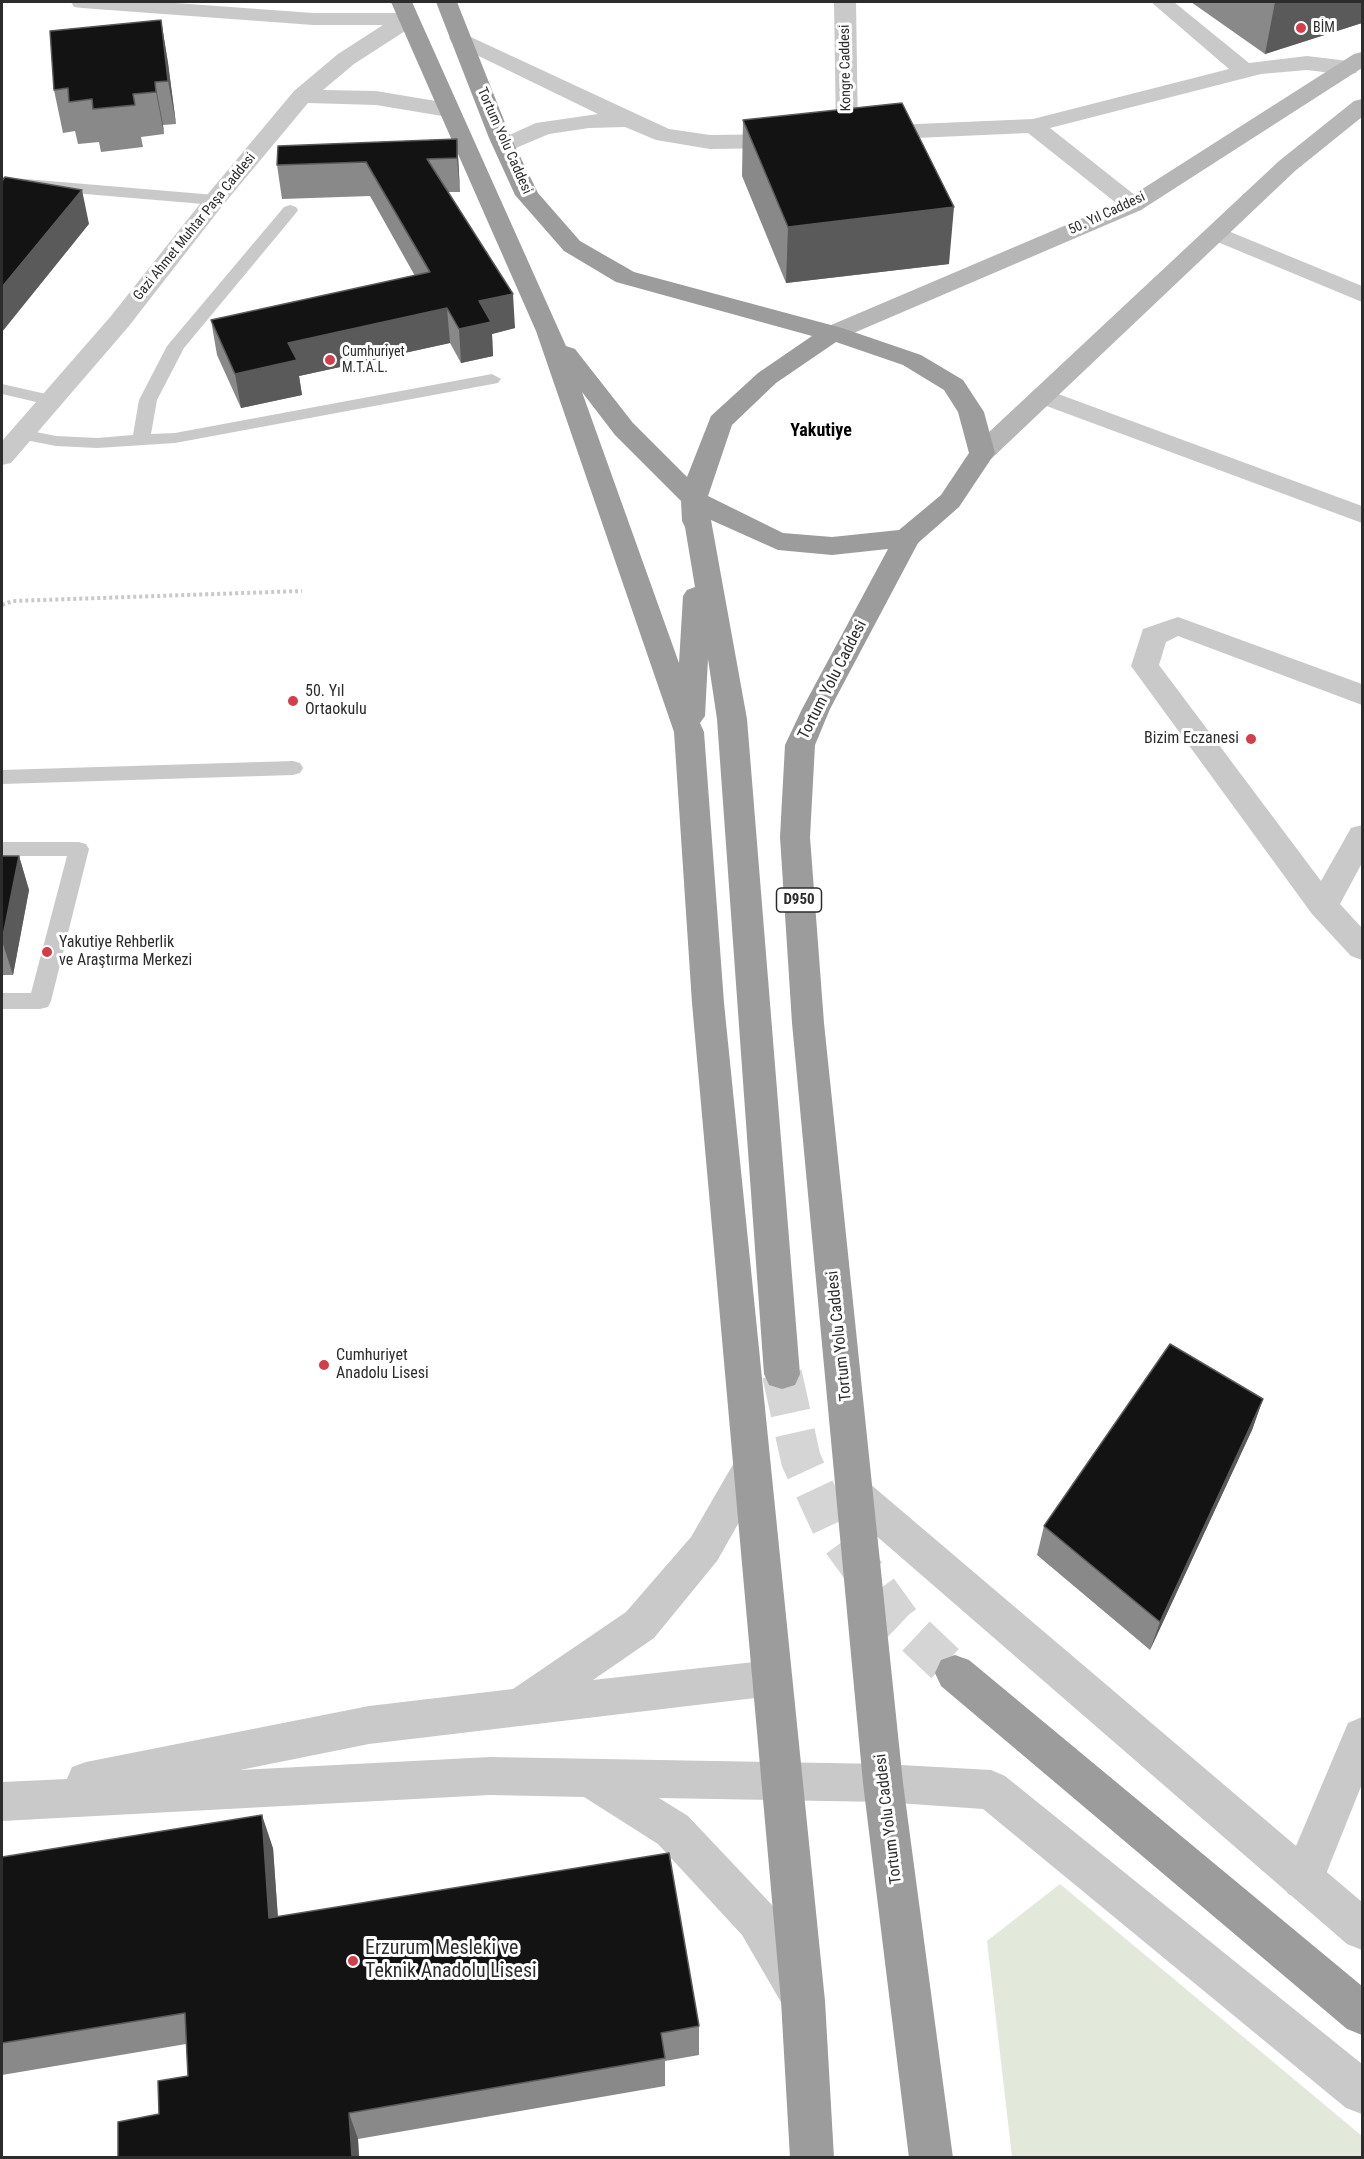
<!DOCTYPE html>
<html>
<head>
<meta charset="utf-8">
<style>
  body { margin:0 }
  #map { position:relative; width:1364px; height:2159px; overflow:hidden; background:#fff; font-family:"Roboto Condensed",sans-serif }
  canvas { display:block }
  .frame { position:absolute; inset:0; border:3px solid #2c2c2c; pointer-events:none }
</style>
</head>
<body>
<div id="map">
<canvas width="1364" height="2159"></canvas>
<div class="frame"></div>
</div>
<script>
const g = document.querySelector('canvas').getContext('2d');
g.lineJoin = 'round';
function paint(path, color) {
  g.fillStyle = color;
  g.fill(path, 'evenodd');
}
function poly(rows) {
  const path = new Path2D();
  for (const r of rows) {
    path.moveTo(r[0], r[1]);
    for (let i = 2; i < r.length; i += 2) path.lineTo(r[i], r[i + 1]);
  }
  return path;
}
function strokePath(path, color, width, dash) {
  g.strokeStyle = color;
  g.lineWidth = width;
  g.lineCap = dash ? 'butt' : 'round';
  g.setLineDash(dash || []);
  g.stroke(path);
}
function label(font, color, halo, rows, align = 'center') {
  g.font = font + ' "Roboto Condensed",sans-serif';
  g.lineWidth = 6;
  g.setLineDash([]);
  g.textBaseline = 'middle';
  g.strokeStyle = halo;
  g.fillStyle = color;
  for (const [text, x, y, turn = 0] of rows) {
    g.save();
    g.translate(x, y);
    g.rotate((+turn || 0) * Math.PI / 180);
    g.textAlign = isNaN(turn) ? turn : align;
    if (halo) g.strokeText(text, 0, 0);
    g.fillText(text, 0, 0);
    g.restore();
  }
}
paint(poly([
  [1060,1884,1362,2136,1362,2157,1012,2157,987,1941]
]), '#e2e9db');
strokePath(poly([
  [782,1374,801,1460,833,1529,900,1621,955,1673]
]), '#d5d5d5', 40, [40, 20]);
strokePath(poly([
  [2,605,13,601,302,591]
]), '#c9c9c9', 4, [3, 3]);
paint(poly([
  [2,177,215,195,223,200,215,205,2,187,2,177],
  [290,205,296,207,298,210,296,213,184,348,157,400,151,434,175,433,492,374,501,379,498,383,175,443,97,448,56,446,15,438,12,434,15,430,21,429,56,436,97,438,133,435,139,400,167,346,284,207,290,205],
  [2,384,55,396,58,400,49,405,2,394,2,384],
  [293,761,300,763,303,768,300,773,293,775,2,784,2,770,293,761],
  [2,842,79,842,86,844,89,849,51,1001,48,1007,40,1009,2,1009,2,993,31,993,67,856,2,856,2,842]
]), '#c9c9c9');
paint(poly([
  [71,2,162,2,313,13,408,13,416,14,419,19,416,24,408,25,313,25,82,8,74,7,71,2],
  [1151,2,1174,2,1249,63,1307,56,1348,61,1356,63,1359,68,1356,73,1348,75,1307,70,1261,74,1050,128,1141,200,1145,205,1141,210,1133,212,1125,210,1028,133,871,140,863,138,860,133,863,128,871,126,1033,119,1229,69,1151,2],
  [460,32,669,129,710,135,787,134,795,136,798,141,795,146,787,148,710,149,656,140,625,127,589,128,549,134,504,153,496,151,493,146,496,141,536,123,598,114,452,43,449,38,452,33,460,32],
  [1216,226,1362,286,1362,302,1208,238,1204,233,1208,228,1216,226],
  [1042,388,1362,506,1362,523,1033,401,1029,396,1033,391,1042,388],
  [1178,617,1362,684,1362,705,1178,636,1166,642,1159,665,1321,881,1351,828,1362,825,1362,863,1340,904,1362,928,1362,960,1351,956,1312,914,1131,666,1143,629,1178,617],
  [752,1450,765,1454,771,1466,717,1561,654,1638,593,1680,772,1660,786,1665,792,1678,786,1691,772,1696,369,1744,240,1770,490,1757,883,1764,897,1769,903,1783,897,1797,883,1802,659,1798,688,1816,772,1905,815,1979,821,1994,815,2009,800,2015,785,2009,742,1935,658,1844,584,1797,490,1795,2,1821,2,1782,67,1779,72,1767,86,1762,369,1706,513,1689,626,1612,691,1537,739,1454,752,1450],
  [1362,1717,1362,1784,1318,1894,1303,1900,1288,1894,1282,1879,1348,1723,1362,1717]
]), '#c9c9c9');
paint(poly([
  [834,2,856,2,858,134,855,139,847,141,839,139,836,134,834,2],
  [408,13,416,14,419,19,416,24,354,64,323,90,376,91,448,103,456,105,459,110,456,115,448,117,376,105,308,103,223,205,129,326,11,463,2,465,2,441,111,316,207,195,294,91,338,54,400,14,408,13],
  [856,1478,869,1483,1362,1902,1362,1950,1347,1944,843,1507,837,1495,843,1483,856,1478],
  [883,1764,991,1770,1005,1776,1362,2064,1362,2114,1346,2108,983,1809,883,1802,869,1797,863,1783,869,1769,883,1764]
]), '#c9c9c9');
paint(poly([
  [1362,52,1362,68,1141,210,842,338,833,340,824,338,821,333,824,328,1125,200,1354,54,1362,52],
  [1362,99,1362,117,1295,171,991,459,982,461,973,459,969,453,973,447,1279,161,1354,101,1362,99]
]), '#b6b6b6');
paint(poly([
  [391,2,412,2,566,346,575,349,633,423,687,477,711,416,758,373,812,336,616,282,564,251,515,195,489,138,436,2,457,2,511,138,538,193,580,241,634,272,842,328,921,355,963,380,984,412,995,453,959,507,918,543,830,709,815,745,810,837,824,1023,903,1783,953,2158,909,2158,863,1783,792,1023,780,837,785,745,802,709,888,549,832,555,778,550,711,520,747,719,800,1374,795,1385,782,1389,769,1385,764,1374,717,719,708,659,705,716,700,723,704,732,724,1003,825,2001,834,2158,790,2158,781,2001,692,1003,674,732,536,331,391,2],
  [836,342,903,365,944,390,958,412,969,453,941,495,899,530,832,537,783,533,708,496,732,425,776,383,836,342],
  [582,392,615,435,681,501,682,521,685,527,695,587,687,590,683,596,679,663,582,392],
  [955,1655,969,1660,1362,1986,1362,2035,1347,2029,941,1686,935,1673,941,1660,955,1655]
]), '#9c9c9c');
paint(poly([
  [1191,2,1362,2,1362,23,1265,54],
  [161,20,168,63,176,124,163,125,164,134,141,137,143,147,101,152,99,142,78,144,75,131,63,133,54,90],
  [743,120,949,264,786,283,742,176],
  [457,139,460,192,448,192,515,328,492,334,493,356,461,363,450,343,299,376,302,395,241,408,217,355,211,320,415,276,370,196,282,199,277,165],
  [2,854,2,856,19,856,29,890,13,975,2,975],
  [1263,1399,1252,1430,1150,1650,1037,1555,1044,1526],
  [273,1848,278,1917,699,2026,699,2055,665,2061,665,2086,358,2139,359,2157,118,2157,159,2114,188,2076,186,2044,2,2075,2,1857]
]), '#898989');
paint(poly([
  [1275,2,1362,2,1362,23,1265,54],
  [161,20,168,63,176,124,168,81],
  [155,82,163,125,164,134,156,92],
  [457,139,459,173,460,192,457,158],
  [82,190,89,224,2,332,2,287],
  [954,207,949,264,786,283,788,227],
  [513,294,515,328,492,334,493,356,461,363,459,329,479,301],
  [447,308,450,343,299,376,302,395,241,408,235,374,288,343],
  [19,856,29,890,13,975,2,941],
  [1263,1399,1252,1430,1150,1650,1160,1622],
  [262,1815,273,1848,280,1949,269,1918],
  [349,2113,358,2139,359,2157,352,2157]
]), '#5a5a5a');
const building = poly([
  [161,20,168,81,155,82,156,92,133,94,135,105,93,109,92,99,69,102,68,88,54,90,50,31,161,20],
  [902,103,954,207,788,227,743,120,902,103],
  [457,139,457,158,427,159,513,294,479,301,491,322,459,329,447,308,288,343,297,360,235,374,211,320,430,272,366,162,277,165,278,146,457,139],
  [5,177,82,190,2,287,2,181,5,177],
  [2,856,19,856,2,941,2,856],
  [1170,1344,1263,1399,1160,1622,1044,1526,1170,1344],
  [262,1815,269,1918,669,1853,699,2026,661,2033,665,2058,349,2113,352,2157,118,2157,118,2122,159,2114,158,2081,188,2076,185,2013,2,2043,2,1857,262,1815]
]);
paint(building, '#131313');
strokePath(building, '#5a5a5a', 1.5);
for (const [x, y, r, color] of [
  [1301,28,6,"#d33e4b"],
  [330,360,6,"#d33e4b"],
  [293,701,6,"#d33e4b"],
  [1251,739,6,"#d33e4b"],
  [47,952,6,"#d33e4b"],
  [324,1365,6,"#d33e4b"],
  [353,1961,6,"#d33e4b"]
]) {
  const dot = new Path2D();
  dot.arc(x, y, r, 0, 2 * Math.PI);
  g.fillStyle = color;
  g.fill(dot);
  strokePath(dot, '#fff', 2);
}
label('14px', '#2c2c2c', '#fff', [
  ["BİM",1313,28],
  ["Cumhuriyet",342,352],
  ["M.T.A.L.",342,368]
], 'left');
label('14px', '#2c2c2c', '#fff', [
  ["Kongre Caddesi",846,68,-91],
  ["Tortum Yolu Caddesi",504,141,66],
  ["50. Yıl Caddesi",1107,214,-25],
  ["Gazi Ahmet Muhtar Paşa Caddesi",195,227,-51]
]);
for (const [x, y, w] of [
  [799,900,45]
]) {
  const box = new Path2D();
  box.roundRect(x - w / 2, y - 12, w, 24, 4.5);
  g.fillStyle = '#fff';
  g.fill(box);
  strokePath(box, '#2c2c2c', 1.5);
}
label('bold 15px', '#2c2c2c', null, [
  ["D950",799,900]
]);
label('16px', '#2c2c2c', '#fff', [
  ["Tortum Yolu Caddesi",833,680,-63],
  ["Tortum Yolu Caddesi",840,1336,-96],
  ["Tortum Yolu Caddesi",889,1819,-97]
]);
label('16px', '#2c2c2c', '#fff', [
  ["50. Yıl",305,692],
  ["Ortaokulu",305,710],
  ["Bizim Eczanesi",1239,739,"right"],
  ["Yakutiye Rehberlik",59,943],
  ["ve Araştırma Merkezi",59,961],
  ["Cumhuriyet",336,1356],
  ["Anadolu Lisesi",336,1374]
], 'left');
label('bold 18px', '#000', '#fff', [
  ["Yakutiye",821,431]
]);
label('20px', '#2c2c2c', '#fff', [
  ["Erzurum Mesleki ve",365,1949],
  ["Teknik Anadolu Lisesi",365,1972]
], 'left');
</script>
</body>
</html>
